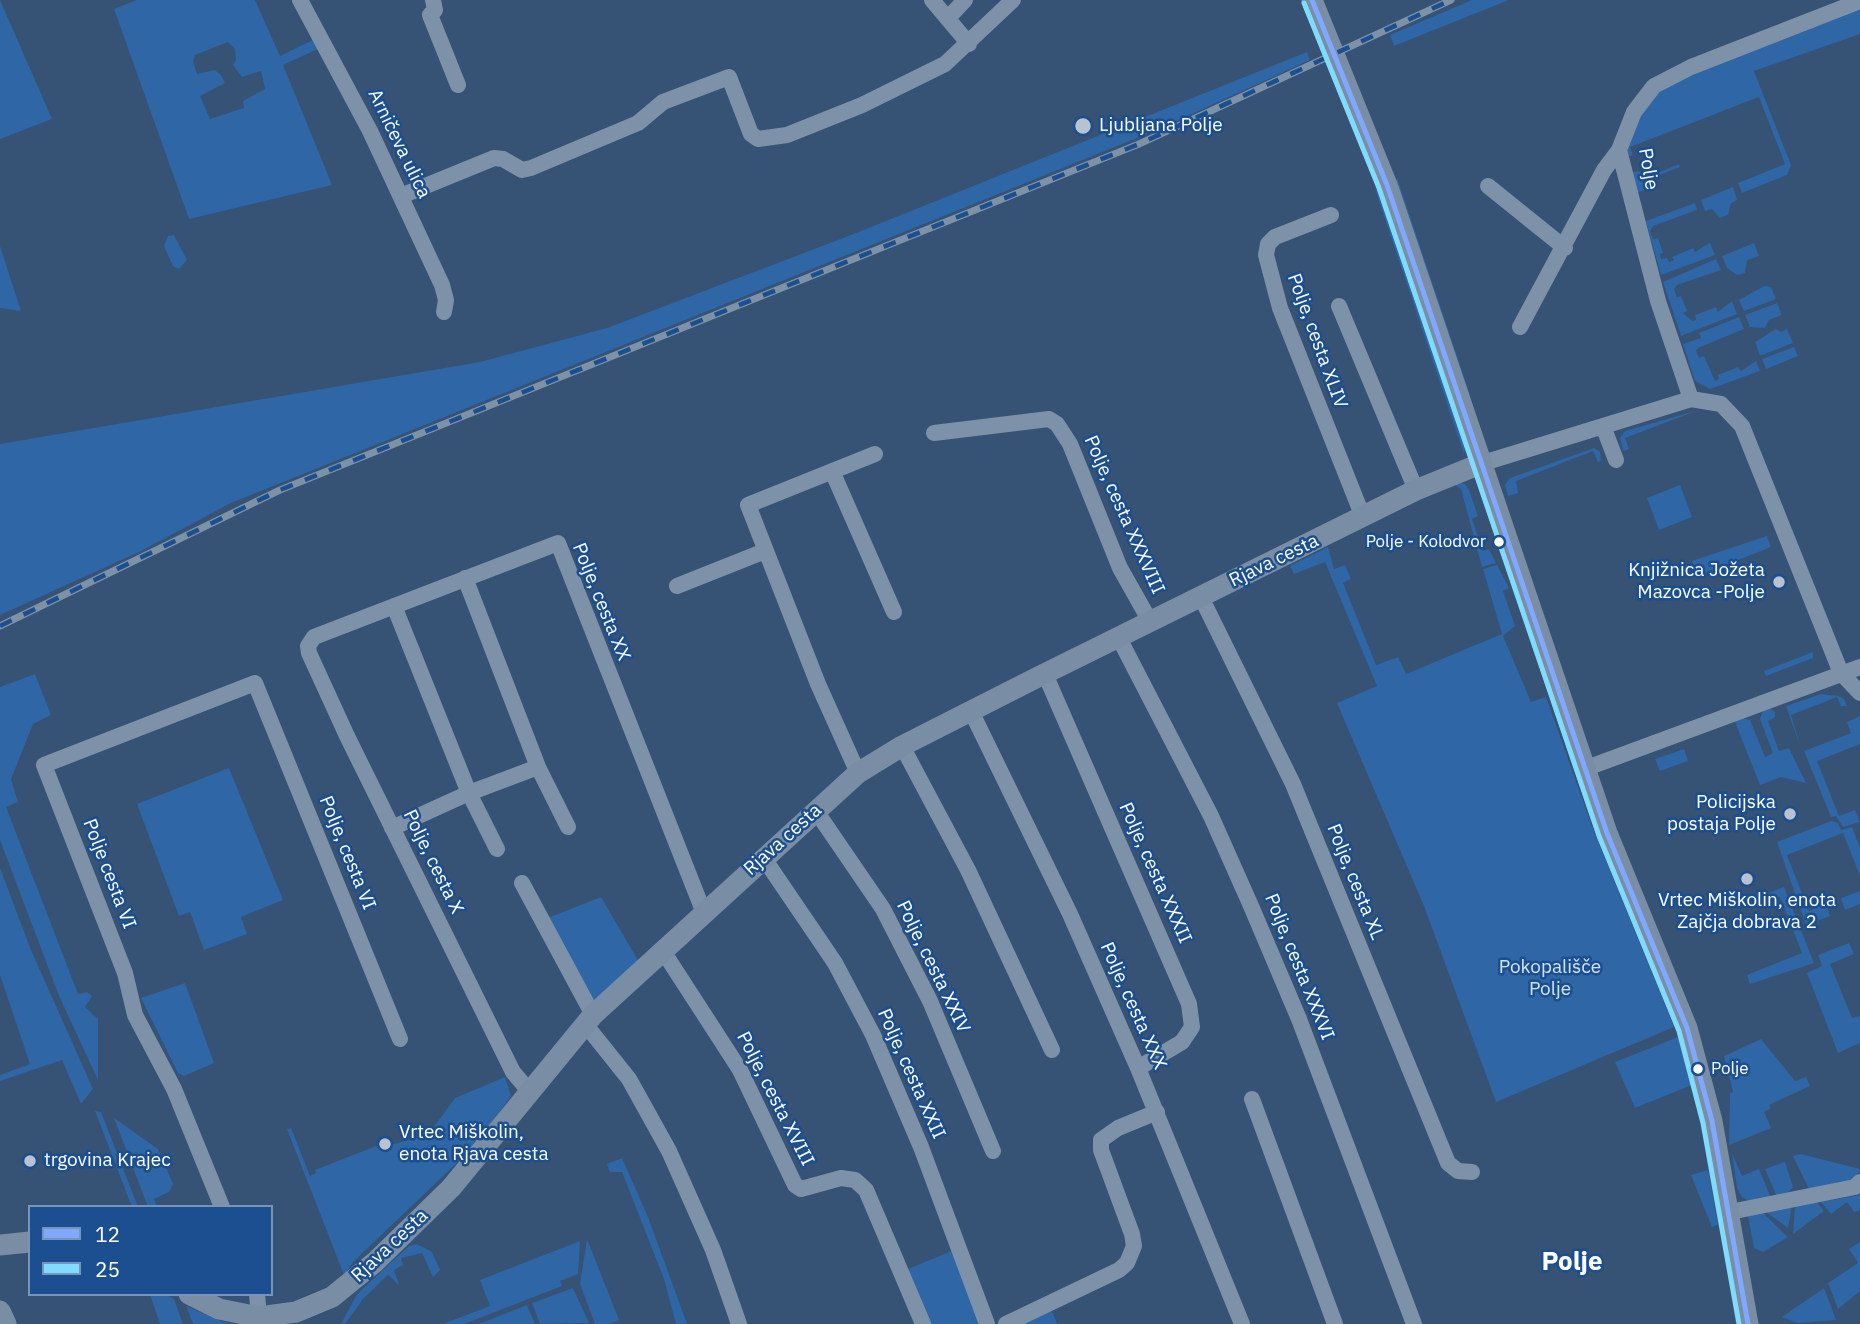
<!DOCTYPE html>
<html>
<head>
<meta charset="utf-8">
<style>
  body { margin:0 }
  #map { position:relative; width:1860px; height:1324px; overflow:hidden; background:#365274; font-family:"IBM Plex Sans",sans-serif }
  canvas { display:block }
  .legend { position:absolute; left:28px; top:1205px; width:245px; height:91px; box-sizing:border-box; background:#1b4f8f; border:2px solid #7695bc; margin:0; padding:9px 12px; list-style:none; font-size:21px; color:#fff }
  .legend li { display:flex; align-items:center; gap:14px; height:35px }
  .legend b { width:35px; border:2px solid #7695bc }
</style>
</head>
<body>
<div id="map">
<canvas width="1860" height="1324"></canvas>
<ul class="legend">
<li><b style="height:9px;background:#80a8ff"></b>12</li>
<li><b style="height:9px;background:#80dbff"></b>25</li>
</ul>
</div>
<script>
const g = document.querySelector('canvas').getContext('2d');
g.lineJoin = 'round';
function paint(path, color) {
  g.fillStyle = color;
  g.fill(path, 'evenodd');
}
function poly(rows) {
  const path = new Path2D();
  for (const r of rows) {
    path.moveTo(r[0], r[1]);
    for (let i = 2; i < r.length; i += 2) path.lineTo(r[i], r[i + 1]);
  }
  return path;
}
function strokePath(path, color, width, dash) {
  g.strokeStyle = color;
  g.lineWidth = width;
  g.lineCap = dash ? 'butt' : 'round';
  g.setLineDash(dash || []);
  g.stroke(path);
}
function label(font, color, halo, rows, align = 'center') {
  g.font = font + ' "IBM Plex Sans",sans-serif';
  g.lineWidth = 5;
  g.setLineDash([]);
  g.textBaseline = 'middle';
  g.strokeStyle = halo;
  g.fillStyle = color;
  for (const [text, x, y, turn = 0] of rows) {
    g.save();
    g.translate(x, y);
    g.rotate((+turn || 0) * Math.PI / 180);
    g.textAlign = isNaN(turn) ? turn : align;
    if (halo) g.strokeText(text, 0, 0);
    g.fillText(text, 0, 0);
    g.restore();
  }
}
paint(poly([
  [0,0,52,119,0,139],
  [137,0,255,0,280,56,315,39,320,48,283,65,332,185,189,219,114,9],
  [228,42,235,49,236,60,233,65,242,77,261,71,265,89,243,101,244,108,210,119,200,96,225,83,221,75,215,70,197,74,193,62,195,55],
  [1472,0,1509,0,1394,46,1390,35],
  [1860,6,1860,34,1754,71,1791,165,1787,175,1742,193,1738,183,1785,164,1759,97,1630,147,1633,156,1627,156,1632,126,1649,100,1676,80],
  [1307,52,1310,60,1157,130,231,503,139,552,0,615,0,444,480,362,607,328,851,235],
  [1679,164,1680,167,1644,181,1647,189,1636,193,1633,172,1639,171,1643,179],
  [1397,178,1467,386,1484,445,1396,186],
  [1733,187,1737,200,1731,203,1728,215,1720,218,1712,209,1705,211,1701,200],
  [1375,189,1380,190,1465,446,1464,454],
  [1695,203,1697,210,1653,226,1650,231,1653,239,1658,238,1663,253,1660,254,1661,259,1667,258,1669,262,1674,260,1672,257,1693,248,1695,252,1710,243,1715,255,1661,275,1646,221],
  [174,235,187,260,179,269,173,266,164,246,168,236],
  [1754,243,1759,256,1747,260,1745,273,1737,275,1727,268,1722,256],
  [0,246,21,311,0,308],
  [1716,259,1721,270,1677,285,1674,289,1677,297,1681,296,1687,311,1683,313,1692,321,1696,320,1695,315,1716,307,1718,312,1732,301,1737,314,1681,336,1663,282],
  [1764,286,1771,287,1776,299,1744,311,1739,300],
  [1777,303,1782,315,1769,320,1765,328,1750,327,1745,315],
  [1739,317,1744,329,1700,347,1696,350,1699,358,1704,356,1715,381,1719,379,1718,375,1738,367,1741,371,1756,361,1760,371,1710,389,1695,381,1683,344,1701,338,1699,333],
  [1776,329,1781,332,1787,329,1793,343,1760,356,1755,342],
  [1794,347,1798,356,1766,369,1762,359],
  [1699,410,1625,438,1629,449,1623,451,1620,438,1625,431],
  [1594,448,1600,452,1601,461,1598,462,1593,451,1516,481,1518,493,1508,496,1505,485,1510,478],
  [1457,482,1465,484,1469,490,1478,516,1472,519,1483,551,1489,549,1496,563,1482,567,1461,489,1454,484],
  [1680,485,1692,517,1659,530,1647,498],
  [1767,536,1771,547,1698,576,1692,561],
  [1328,547,1334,569,1345,565,1351,579,1343,583,1376,665,1398,657,1406,674,1502,634,1483,569,1497,565,1509,588,1503,591,1515,626,1503,636,1531,702,1546,697,1593,829,1674,1027,1496,1102,1424,906,1337,703,1377,686,1325,562,1294,574,1290,566],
  [1813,652,1813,658,1766,676,1764,671],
  [35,674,51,715,33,724,11,779,18,802,6,807,78,994,87,992,92,996,85,1007,98,1019,98,1080,59,996,0,840,0,687],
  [1821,694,1838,696,1844,699,1847,706,1841,706,1837,697,1791,715,1801,748,1786,706],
  [1769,708,1775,712,1775,717,1768,721,1779,751,1789,748,1806,783,1781,777,1760,785,1735,722,1742,718,1750,720,1765,757,1773,753,1760,719,1763,710],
  [1860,716,1860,744,1817,761,1839,816,1855,810,1860,822,1843,827,1836,816,1831,817,1804,751,1851,733,1847,722],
  [1684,749,1688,761,1660,771,1655,759],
  [229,768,283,900,241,917,247,934,204,950,190,912,179,916,137,804],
  [1831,821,1838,823,1841,830,1852,827,1860,848,1860,876,1843,833,1787,855,1809,911,1826,904,1830,916,1806,925,1777,842],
  [0,868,31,950,93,1089,81,1104,62,1060,0,1081,0,1075,30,1064,0,975],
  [1784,887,1814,963,1750,984,1747,975,1802,953,1780,897,1763,903,1760,896],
  [1860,891,1860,904,1845,910,1841,898],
  [601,897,639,962,594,1005,545,919],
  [1849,943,1854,954,1830,964,1852,1018,1860,1016,1860,1043,1838,1053,1807,973,1822,966,1818,955],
  [185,983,214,1063,184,1076,178,1073,141,998],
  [1678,1037,1692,1085,1635,1108,1615,1062],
  [1761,1039,1795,1081,1806,1077,1810,1086,1769,1105,1771,1108,1764,1112,1771,1128,1729,1145,1730,1093,1733,1092,1724,1056],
  [505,1077,511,1096,489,1126,461,1159,354,1261,344,1275,287,1129,291,1128,310,1176,316,1173,315,1170,384,1143,386,1146,428,1135,455,1098],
  [95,1111,101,1112,138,1207,132,1207],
  [114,1118,158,1149,173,1184,169,1192,154,1199,157,1207,148,1207],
  [1732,1153,1742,1176,1759,1169,1771,1198,1751,1202,1742,1197,1737,1188],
  [1801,1154,1860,1169,1860,1171,1850,1181,1810,1191,1793,1156],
  [622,1158,648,1217,687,1324,676,1324,664,1279,622,1172,610,1172,607,1164],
  [1785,1162,1793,1187,1790,1191,1777,1197,1765,1169],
  [1708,1170,1718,1224,1712,1227,1691,1175],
  [1860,1195,1860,1210,1854,1212,1847,1202,1831,1214,1821,1202],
  [1816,1201,1824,1211,1793,1234,1795,1206],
  [1792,1206,1788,1228,1766,1212],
  [1762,1212,1788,1237,1763,1252,1754,1248,1748,1216],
  [587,1239,619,1320,609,1324,595,1324,580,1284],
  [580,1241,578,1274,560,1281,562,1286,464,1324,443,1324,490,1306,480,1280],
  [1860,1242,1860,1291,1838,1309,1828,1283,1858,1263,1849,1249],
  [417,1244,432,1252,440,1270,433,1277,422,1253,401,1258,403,1265,394,1270,399,1285,388,1275,363,1299,345,1324,341,1324,357,1294,409,1246],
  [954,1250,981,1324,929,1324,908,1269],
  [573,1288,589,1323,540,1324,532,1303],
  [1824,1288,1836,1320,1797,1323,1782,1317],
  [150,1294,166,1294,174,1299,183,1324,160,1324],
  [527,1305,535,1324,479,1324],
  [186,1306,213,1318,230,1324,193,1324],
  [1048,1311,1053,1313,1057,1324,1020,1324]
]), '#2f66a5');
strokePath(poly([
  [300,0,370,131,442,285,446,300,444,312],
  [433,0,435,10,430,15,458,85],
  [932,0,969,44],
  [948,18,965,0],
  [1619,150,1658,301,1691,399],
  [1488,186,1565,248],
  [401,196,494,158,503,159,522,170,531,168,638,123,663,102,729,77,751,134,758,139,787,135,862,105,945,64,1013,0],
  [1331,215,1275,237,1268,244,1266,255,1280,308,1363,517],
  [1339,306,1416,490],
  [1520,327,1604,170,1619,150,1634,112,1654,86,1691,67,1860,1],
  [1603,426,1616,460],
  [934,433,1049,419,1057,424,1070,444,1120,568,1151,623],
  [1480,464,1691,399,1721,404,1742,426,1841,673,1860,693],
  [832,471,894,612],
  [465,578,538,767,568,827],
  [677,586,765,551],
  [1201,597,1293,784,1448,1163,1458,1171,1472,1172],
  [394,606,469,793,497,849],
  [1119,638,1211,816,1251,906,1299,1019,1414,1324],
  [1045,674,1189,1004,1192,1027,1182,1042,1138,1068],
  [971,711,1070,914,1138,1068,1242,1324],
  [902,746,968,870,1052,1050],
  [1584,769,1860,667],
  [858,773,818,684,748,505,875,454],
  [816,811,883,909,930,1001,993,1151],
  [392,828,469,793,538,767],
  [763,857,835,963,873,1035,921,1147,987,1324],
  [522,883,593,1015],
  [663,951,740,1070,795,1185,801,1189,841,1178,855,1180,866,1190,923,1324],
  [585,1024,629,1079,669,1151,713,1250,739,1324],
  [529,1091,513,1072,347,736,309,653,308,646,314,637,558,543,704,913],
  [1252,1099,1335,1324],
  [222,1207,174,1089,135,1015,125,973,44,765,255,683,400,1039],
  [1730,1212,1855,1187,1860,1182],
  [257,1294,259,1317],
  [1006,1324,1119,1270,1127,1263,1134,1246,1132,1234,1101,1150,1101,1140,1118,1128,1157,1112]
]), '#7d92a8', 16);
strokePath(poly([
  [1312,0,1387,185,1607,833,1687,1028,1712,1121,1748,1324],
  [0,1245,30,1242],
  [189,1294,219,1309,259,1317,296,1312,332,1297,375,1262,451,1188,593,1015,858,773,902,746,1036,678,1416,490,1480,464],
  [0,1311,6,1324]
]), '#798da4', 21);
const rail = poly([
  [0,626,280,490,1139,144,1451,0]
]);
strokePath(rail, '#7e92a7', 7);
strokePath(rail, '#1b4f8f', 4.5, [13]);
strokePath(poly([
  [1312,0,1387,185,1607,833,1687,1028,1712,1121,1748,1324]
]), '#80a8ff', 5);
strokePath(poly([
  [1304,3,1379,188,1599,836,1679,1031,1703,1123,1739,1324]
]), '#80dbff', 5);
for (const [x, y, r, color] of [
  [1083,126,9,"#b9c2ce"],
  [1499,542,6,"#fff"],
  [1779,582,7,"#b9c2ce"],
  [1790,814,7,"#b9c2ce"],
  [1747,879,7,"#b9c2ce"],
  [1698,1069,6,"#fff"],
  [385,1144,7,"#b9c2ce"],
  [30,1161,7,"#b9c2ce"]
]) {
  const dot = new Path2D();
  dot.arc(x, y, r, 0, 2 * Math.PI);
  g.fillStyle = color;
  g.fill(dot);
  strokePath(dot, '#1b4f8f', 2.5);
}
label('17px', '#fff', '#1b4f8f', [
  ["Polje - Kolodvor",1486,542],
  ["Polje",1711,1069,"left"]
], 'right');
label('19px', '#fff', '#1b4f8f', [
  ["Ljubljana Polje",1099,126],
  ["Knjižnica Jožeta",1765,571,"right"],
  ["Mazovca -Polje",1765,593,"right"],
  ["Policijska",1776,803,"right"],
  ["postaja Polje",1776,825,"right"],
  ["Vrtec Miškolin, enota",1747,901,"center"],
  ["Zajčja dobrava 2",1747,923,"center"],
  ["Vrtec Miškolin,",399,1133],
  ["enota Rjava cesta",399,1155],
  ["trgovina Krajec",44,1161]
], 'left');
label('19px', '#fff', '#1b4f8f', [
  ["Arničeva ulica",399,144,64],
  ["Polje",1648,169,80],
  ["Polje, cesta XLIV",1317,341,70],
  ["Polje, cesta XXXVIII",1124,515,66],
  ["Rjava cesta",1274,561,-26],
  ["Polje, cesta XX",601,602,68],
  ["Rjava cesta",783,840,-42],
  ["Polje, cesta VI",347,853,68],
  ["Polje, cesta X",433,862,64],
  ["Polje, cesta XXXII",1155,873,66],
  ["Polje cesta VI",109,874,69],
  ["Polje, cesta XL",1355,882,68],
  ["Polje, cesta XXIV",933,967,64],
  ["Polje, cesta XXXVI",1299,967,68],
  ["Polje, cesta XXX",1133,1006,66],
  ["Polje, cesta XXII",911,1074,66],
  ["Polje, cesta XVIII",775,1099,63],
  ["Rjava cesta",390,1246,-43]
]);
label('19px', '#cfe3fa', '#1b4f8f', [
  ["Pokopališče",1550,968],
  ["Polje",1550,990]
]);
label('bold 26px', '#fff', '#1b4f8f', [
  ["Polje",1572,1262]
]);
</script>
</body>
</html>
